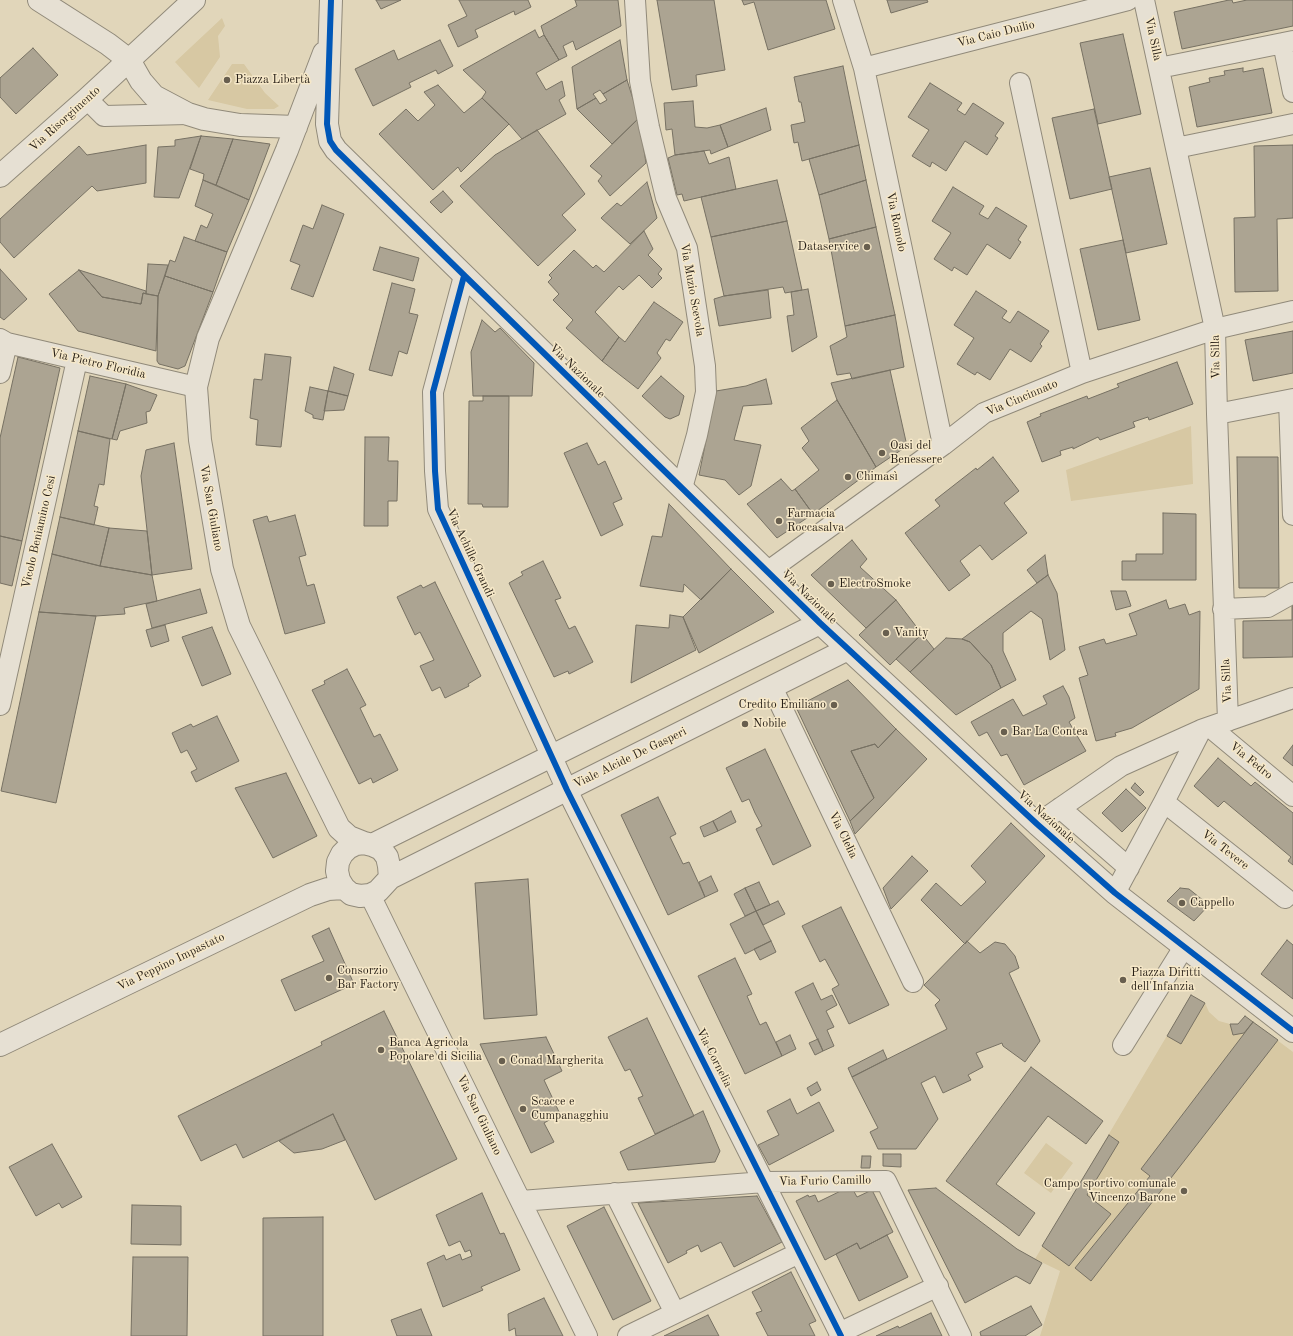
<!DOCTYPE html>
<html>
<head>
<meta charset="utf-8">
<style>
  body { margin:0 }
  canvas { display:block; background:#e1d6ba }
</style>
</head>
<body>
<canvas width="1293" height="1336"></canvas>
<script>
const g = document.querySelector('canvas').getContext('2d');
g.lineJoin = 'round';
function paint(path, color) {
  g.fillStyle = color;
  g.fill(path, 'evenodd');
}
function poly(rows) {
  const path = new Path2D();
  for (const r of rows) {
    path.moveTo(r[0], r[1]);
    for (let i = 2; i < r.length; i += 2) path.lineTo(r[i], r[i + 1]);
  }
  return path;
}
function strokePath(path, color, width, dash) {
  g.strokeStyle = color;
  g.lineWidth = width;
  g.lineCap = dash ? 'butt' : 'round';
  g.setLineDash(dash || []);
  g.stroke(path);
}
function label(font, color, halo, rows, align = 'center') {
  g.font = font + ' "Old Standard TT",serif';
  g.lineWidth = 3;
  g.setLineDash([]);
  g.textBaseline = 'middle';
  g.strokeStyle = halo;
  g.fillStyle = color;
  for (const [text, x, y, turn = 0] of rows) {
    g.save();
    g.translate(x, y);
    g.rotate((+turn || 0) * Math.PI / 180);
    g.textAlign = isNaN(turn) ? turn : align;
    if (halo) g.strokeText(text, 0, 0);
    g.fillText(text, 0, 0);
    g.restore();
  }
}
paint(poly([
  [222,18,225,26,218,36,220,57,199,88,175,62],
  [232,64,244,64,265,93,279,106,274,109,247,109,208,100],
  [1191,426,1193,484,1071,501,1066,470],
  [1191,995,1205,1003,1209,1012,1219,1021,1230,1024,1238,1024,1245,1016,1293,1052,1293,1336,1040,1336,1060,1271,1035,1259],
  [1046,1143,1073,1163,1051,1193,1024,1173]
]), '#d7c8a3');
const building = poly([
  [376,0,401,0,381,9,376,0],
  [459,0,528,0,531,7,515,15,514,11,475,30,478,37,458,47,448,25,467,16,459,0],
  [575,0,618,0,621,26,576,50,573,41,563,46,567,56,559,60,544,35,541,26,577,6,575,0],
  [657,0,714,0,725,70,696,75,697,86,672,90,657,0],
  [742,0,826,0,835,29,768,50,754,2,744,5,742,0],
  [887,0,927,0,928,2,891,13,887,0],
  [1229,0,1232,0,1233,3,1247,0,1293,0,1293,26,1182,49,1174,12,1229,0],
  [535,30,539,38,544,35,559,60,536,73,546,90,562,81,565,96,559,100,566,114,522,139,509,124,482,98,486,92,463,70,535,30],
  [1123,34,1141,114,1098,124,1080,43,1123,34],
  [440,40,453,66,438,74,436,70,409,83,411,87,373,106,355,69,394,50,398,60,440,40],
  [620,40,627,80,603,94,600,90,593,94,596,98,577,109,572,67,620,40],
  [33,48,58,75,16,114,0,97,0,78,33,48],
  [843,66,859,145,802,161,798,142,794,143,791,125,805,122,801,102,799,102,794,77,843,66],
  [1243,68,1243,72,1263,68,1272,113,1197,127,1189,87,1210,82,1209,78,1225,75,1224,71,1243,68],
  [627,80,639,118,612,144,577,109,596,98,600,104,607,100,603,94,627,80],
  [930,83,962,103,957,110,965,115,973,103,1004,123,995,136,998,138,987,155,965,141,946,171,932,162,930,167,912,156,929,130,908,117,930,83],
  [438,85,464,113,482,98,509,124,461,172,458,167,433,190,379,134,406,109,418,121,435,105,424,92,438,85],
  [693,101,695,127,707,128,720,125,728,147,711,154,710,150,675,155,672,129,666,130,664,103,693,101],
  [766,108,771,130,728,147,720,125,766,108],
  [1094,109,1112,189,1070,199,1052,118,1094,109],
  [639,118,646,163,610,196,598,181,602,176,590,166,639,118],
  [537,130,585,194,562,215,576,230,538,266,460,186,495,155,537,130],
  [201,136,233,139,216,185,203,180,204,174,190,169,201,136],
  [201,136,179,198,154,197,158,147,175,146,175,140,201,136],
  [233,139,270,144,249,200,216,185,233,139],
  [146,145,146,183,97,191,92,186,14,258,0,242,0,219,79,146,87,155,146,145],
  [859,145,866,180,819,195,809,159,859,145],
  [1293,145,1293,218,1277,219,1278,291,1235,292,1234,218,1255,217,1254,146,1293,145],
  [704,151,709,164,729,157,736,189,684,201,682,194,677,195,668,158,675,155,704,151],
  [1150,168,1167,244,1126,253,1109,177,1150,168],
  [203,180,249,200,227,252,195,241,201,225,207,228,213,214,195,206,203,180],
  [777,180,787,221,711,237,701,197,777,180],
  [866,180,876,227,829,239,819,195,866,180],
  [647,182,657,218,630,244,601,218,617,203,621,206,647,182],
  [953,187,984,206,979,214,988,219,996,207,1027,226,1018,240,1021,242,1010,259,987,244,967,275,954,267,952,271,934,259,951,233,932,221,953,187],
  [443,191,453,202,441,213,430,202,443,191],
  [322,205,344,214,313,297,291,289,300,265,290,261,303,225,313,229,322,205],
  [787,221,802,290,785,293,783,287,724,296,711,237,787,221],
  [876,227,895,315,845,326,829,239,876,227],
  [644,231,653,249,648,255,662,269,658,274,662,278,652,288,639,275,623,290,619,286,595,312,619,337,602,361,566,328,573,320,553,300,559,294,548,282,552,278,549,275,574,250,593,268,596,265,604,272,644,231],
  [184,237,227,252,213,292,165,276,170,260,175,262,184,237],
  [1123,240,1140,320,1098,330,1080,249,1123,240],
  [380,247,419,258,413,281,373,270,380,247],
  [148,264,168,265,158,296,146,294,148,264],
  [0,269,27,299,4,320,0,317,0,269],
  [79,270,102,297,141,304,143,293,158,296,156,351,78,331,49,294,79,270],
  [79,270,146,291,146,294,143,293,141,304,102,297,79,270],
  [165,276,213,292,185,366,178,369,159,364,157,361,158,296,165,276],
  [392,283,415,289,409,313,418,315,407,354,399,351,392,376,369,370,392,283],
  [808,289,817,337,792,352,787,316,794,315,791,292,808,289],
  [768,290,771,318,719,326,714,299,724,296,768,290],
  [976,291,1007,311,1002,318,1010,323,1018,311,1049,331,1040,344,1042,346,1031,362,1010,349,990,380,977,372,975,375,957,364,974,338,954,325,976,291],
  [654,302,683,322,670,341,666,339,657,353,661,358,638,389,602,361,619,337,625,342,654,302],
  [895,315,904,367,852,379,850,373,837,375,830,346,847,337,845,326,895,315],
  [482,320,495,332,500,328,534,363,532,396,473,396,471,352,482,320],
  [1293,331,1293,373,1253,381,1245,340,1293,331],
  [265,354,291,357,281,447,256,445,258,420,250,418,254,379,262,380,265,354],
  [18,357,60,368,22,541,0,536,0,438,18,357],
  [1177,362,1193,404,1149,420,1148,417,1133,422,1135,427,1100,440,1098,437,1073,449,1073,447,1060,451,1061,455,1042,462,1027,422,1041,416,1040,414,1087,396,1088,399,1119,387,1117,384,1177,362],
  [334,367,354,374,348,396,328,391,334,367],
  [890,370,907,446,876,467,837,400,831,383,890,370],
  [90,376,126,384,112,439,78,431,90,376],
  [661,376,684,396,679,415,670,419,665,417,642,396,661,376],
  [766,379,772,404,743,406,734,440,761,445,751,486,739,495,725,480,699,475,716,391,746,386,766,379],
  [126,384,157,395,150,411,146,412,147,423,120,431,117,440,112,439,126,384],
  [310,387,328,391,323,420,313,418,313,415,305,411,310,387],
  [328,391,348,396,344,410,324,411,328,391],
  [483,396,509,396,508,507,483,507,482,504,468,504,469,401,483,401,483,396],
  [837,400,876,467,813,514,795,489,819,470,802,448,809,441,801,428,837,400],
  [78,431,110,439,104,485,99,484,94,506,98,507,94,525,60,517,78,431],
  [365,437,389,437,388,461,398,461,397,501,388,501,388,526,364,526,365,437],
  [174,443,192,569,152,575,141,476,146,450,174,443],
  [587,443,598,465,605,461,622,499,613,503,623,525,601,536,564,453,587,443],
  [993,457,1019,491,1004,503,1027,533,992,560,980,545,960,561,970,575,949,591,905,533,940,506,935,500,976,468,977,470,993,457],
  [1237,457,1278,457,1279,588,1239,588,1237,457],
  [781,479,792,491,795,489,813,514,777,538,747,504,781,479],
  [669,504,731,569,701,600,684,584,683,592,640,586,652,536,662,537,669,504],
  [1163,513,1196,514,1196,580,1122,580,1122,561,1136,561,1136,554,1163,554,1163,513],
  [295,515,306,555,299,557,307,586,314,584,325,623,285,634,253,520,267,516,269,522,295,515],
  [60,517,109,528,100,566,52,554,60,517],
  [109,528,147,531,152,575,100,566,109,528],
  [0,536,22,541,12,586,0,583,0,536],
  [852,540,867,559,860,567,896,600,866,628,811,575,852,540],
  [52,554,100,566,152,575,157,601,124,608,125,614,96,616,39,612,52,554],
  [1045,555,1048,575,1037,583,1027,570,1045,555],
  [543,561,561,598,555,600,569,629,575,626,593,662,569,674,568,671,554,677,509,583,523,575,521,572,543,561],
  [731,569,774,612,699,653,683,617,731,569],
  [1048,575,1057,593,1065,650,1050,660,1042,619,1031,611,1003,633,1003,651,1016,680,1001,688,991,665,970,642,962,639,1048,575],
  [435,582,481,676,468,684,469,686,445,698,440,687,432,691,420,666,434,660,420,632,415,635,397,597,421,585,423,588,435,582],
  [200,589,207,613,152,628,146,604,200,589],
  [1111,591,1126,591,1131,606,1116,610,1111,591],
  [896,600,922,634,890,665,859,635,896,600],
  [1166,600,1169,609,1185,604,1189,615,1200,611,1199,689,1132,728,1115,733,1116,736,1096,741,1079,678,1088,675,1079,647,1104,639,1106,644,1137,635,1129,614,1166,600],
  [1292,603,1293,603,1293,657,1243,658,1243,621,1292,620,1292,603],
  [39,612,96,616,56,803,1,791,39,612],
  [670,615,683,617,696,650,631,683,636,625,669,628,670,615],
  [165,625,169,641,151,647,146,630,165,625],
  [212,627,231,674,202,686,182,637,212,627],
  [922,634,934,649,910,672,896,659,922,634],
  [946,638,962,639,970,642,991,665,1001,688,956,715,910,672,946,638],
  [347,669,366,705,360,708,374,737,380,734,398,770,373,783,371,778,359,784,312,690,325,684,324,681,347,669],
  [848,680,896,729,878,748,875,744,851,751,874,798,850,821,796,707,848,680],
  [1063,686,1069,697,1075,718,1069,722,1086,751,1024,785,1007,754,1001,756,987,732,979,736,971,722,1013,699,1023,716,1047,704,1043,696,1063,686],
  [217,716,239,761,196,782,191,772,197,769,187,750,181,753,172,733,191,724,193,727,217,716],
  [896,729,927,759,855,834,850,821,874,798,851,751,875,744,878,748,896,729],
  [1293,745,1293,766,1283,758,1293,745],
  [765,749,811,846,773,865,756,829,762,826,755,813,749,799,742,802,726,768,765,749],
  [1218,758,1251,786,1255,782,1293,813,1293,865,1288,861,1291,857,1224,801,1218,807,1194,786,1218,758],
  [286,773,317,836,273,858,235,788,286,773],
  [1135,783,1144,792,1140,796,1131,788,1135,783],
  [1126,789,1146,808,1122,832,1102,813,1126,789],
  [658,797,676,834,670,837,683,864,689,862,705,897,668,915,621,815,658,797],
  [731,811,736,822,718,831,713,821,731,811],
  [713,821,718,831,704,837,700,827,713,821],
  [1011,823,1045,856,965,944,921,900,936,883,961,906,986,882,971,866,1011,823],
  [912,856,928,871,891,909,883,888,912,856],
  [711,876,718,891,705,897,699,882,711,876],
  [528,879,537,1015,484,1019,475,883,528,879],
  [759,882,770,905,756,911,745,888,759,882],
  [745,888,756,911,745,916,734,894,745,888],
  [1180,888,1189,889,1209,905,1194,921,1167,901,1180,888],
  [778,901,785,914,763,925,756,911,778,901],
  [841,907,889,1005,849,1024,832,989,839,985,825,959,820,962,802,926,841,907],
  [756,911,771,941,745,954,730,924,756,911],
  [329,928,354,984,295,1011,281,980,324,961,312,936,329,928],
  [1287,940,1293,945,1293,999,1261,974,1287,940],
  [771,941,776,952,760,960,754,949,771,941],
  [967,941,980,953,995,942,1005,944,1015,956,1019,968,1009,973,1040,1041,1025,1062,1003,1046,1002,1043,976,1053,983,1067,968,1075,971,1080,943,1093,935,1076,921,1083,938,1119,916,1149,878,1149,870,1132,878,1128,852,1077,947,1029,935,1005,940,1000,924,985,967,941],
  [735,958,752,994,747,996,754,1012,760,1025,766,1022,782,1056,745,1074,698,976,735,958],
  [813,983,821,1000,832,995,837,1005,826,1011,834,1027,827,1030,834,1046,823,1051,795,992,813,983],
  [1191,995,1205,1003,1181,1044,1167,1036,1191,995],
  [384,1011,457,1159,375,1200,333,1114,243,1158,236,1144,201,1161,178,1116,322,1045,321,1042,384,1011],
  [1245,1016,1253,1022,1244,1033,1233,1035,1230,1024,1238,1024,1245,1016],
  [647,1018,694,1116,655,1134,638,1098,643,1096,630,1069,625,1071,608,1037,647,1018],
  [1253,1022,1278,1040,1091,1281,1075,1268,1150,1176,1141,1169,1253,1022],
  [790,1035,796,1049,782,1056,776,1042,790,1035],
  [546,1037,562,1071,544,1080,560,1114,544,1123,554,1142,531,1153,480,1044,546,1037],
  [818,1039,823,1051,815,1055,809,1043,818,1039],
  [883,1050,887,1059,852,1077,848,1068,883,1050],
  [1031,1067,1103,1121,1086,1144,1048,1116,996,1184,1035,1213,1019,1236,946,1181,1031,1067],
  [817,1082,821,1090,811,1096,807,1088,817,1082],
  [790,1099,797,1114,819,1102,834,1131,769,1165,758,1145,779,1135,767,1111,790,1099],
  [703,1111,720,1151,715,1162,628,1170,620,1152,703,1111],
  [333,1114,345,1140,322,1149,294,1153,279,1141,333,1114],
  [1109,1135,1119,1142,1087,1195,1111,1214,1069,1266,1042,1246,1109,1135],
  [52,1144,82,1197,62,1208,59,1203,36,1216,9,1167,52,1144],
  [883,1154,901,1154,901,1167,883,1166,883,1154],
  [862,1156,871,1156,870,1168,861,1168,862,1156],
  [851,1186,857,1197,872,1190,893,1232,860,1249,857,1243,825,1260,796,1201,808,1195,809,1197,815,1195,818,1202,851,1186],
  [936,1188,1017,1249,1042,1263,1030,1284,1016,1276,965,1303,908,1190,936,1188],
  [482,1193,500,1234,504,1233,520,1270,481,1287,483,1290,443,1307,427,1263,444,1255,446,1260,460,1254,462,1260,472,1256,470,1250,465,1252,460,1241,449,1246,436,1215,482,1193],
  [757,1196,782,1242,734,1267,721,1242,701,1252,698,1245,686,1251,687,1253,668,1263,638,1203,757,1196],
  [132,1205,181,1206,181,1245,131,1244,132,1205],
  [604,1207,651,1301,613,1320,567,1226,604,1207],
  [323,1217,323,1336,263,1336,263,1218,323,1217],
  [887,1235,908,1277,859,1301,836,1254,857,1243,860,1249,887,1235],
  [133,1257,188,1257,187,1336,131,1336,133,1257],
  [791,1272,816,1321,809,1324,815,1336,768,1336,756,1313,762,1311,752,1292,791,1272],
  [544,1298,563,1336,516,1336,515,1328,509,1331,508,1314,544,1298],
  [1031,1306,1042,1325,1025,1336,981,1336,980,1332,1031,1306],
  [421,1309,432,1336,397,1336,391,1320,421,1309],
  [931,1313,942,1336,876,1336,898,1326,899,1328,931,1313],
  [708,1315,719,1336,664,1336,708,1315]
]);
paint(building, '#aca492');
strokePath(building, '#777163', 1);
const minor = poly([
  [635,0,640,81,649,127,666,198,687,248,705,366,706,392,697,435,682,488],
  [843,0,864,68,943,445],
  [1144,0,1215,329,1217,414,1228,721],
  [1283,43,1293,92],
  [864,68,1128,0],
  [1159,68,1293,41],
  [1020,83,1082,373],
  [87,99,104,116,188,114],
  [1176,148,1293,124],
  [464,276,433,392,435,471,438,509,567,790,841,1336],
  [0,339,7,343,196,387],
  [0,373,7,343],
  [1289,400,1293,515],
  [1217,414,1293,399],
  [767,572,943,445,984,413,1082,373,1215,329,1293,311],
  [1223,609,1268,607,1293,593],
  [772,687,913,982],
  [0,705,77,360],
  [1210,727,1293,796],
  [1164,802,1285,898],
  [1060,808,1129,868],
  [1037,824,1121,766,1201,730,1293,698],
  [1115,893,1164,802,1201,730],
  [370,895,587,1336],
  [1123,1045,1184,947],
  [615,1193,675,1313],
  [521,1201,764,1182,886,1181,961,1336],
  [839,1333,938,1286],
  [628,1336,799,1253]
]);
const tertiary = poly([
  [39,0,108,44,129,60,141,81,154,96,188,114,204,119,240,125,296,127],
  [331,0,327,124,330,141,336,150,820,623,1037,824,1115,893,1293,1031],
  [324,53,287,150,208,338,196,387,200,440,222,569,239,626,339,828,349,837,364,843],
  [0,176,87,99,194,0],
  [364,843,372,845,381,849,387,857,389,866,390,878,378,891,370,895,360,896,351,894,344,888,339,880,337,871,338,862,342,854,348,848,356,844,364,843],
  [372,845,820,623],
  [390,878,848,649],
  [0,1045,310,895,328,889,344,888]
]);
strokePath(minor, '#918a7a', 22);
strokePath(tertiary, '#918a7a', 24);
strokePath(minor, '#e6e0d3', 20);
strokePath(tertiary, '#e6e0d3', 22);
strokePath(poly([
  [331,0,327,124,330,141,336,150,820,623,1037,824,1115,893,1293,1031],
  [464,276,433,392,435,471,438,509,567,790,841,1336]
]), '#0057b8', 6);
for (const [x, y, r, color] of [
  [227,80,4,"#685f4f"],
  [867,247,4,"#685f4f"],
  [882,453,4,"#685f4f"],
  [848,477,4,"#685f4f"],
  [779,521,4,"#685f4f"],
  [831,584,4,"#685f4f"],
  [886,633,4,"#685f4f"],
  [834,705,4,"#685f4f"],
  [745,724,4,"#685f4f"],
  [1004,732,4,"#685f4f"],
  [1182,903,4,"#685f4f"],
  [329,978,4,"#685f4f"],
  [1123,980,4,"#685f4f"],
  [381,1050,4,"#685f4f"],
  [502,1061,4,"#685f4f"],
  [523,1109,4,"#685f4f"],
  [1184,1191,4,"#685f4f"]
]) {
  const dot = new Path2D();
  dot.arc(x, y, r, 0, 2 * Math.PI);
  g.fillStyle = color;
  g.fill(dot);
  strokePath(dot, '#f6e8c8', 1.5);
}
label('12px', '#271f16', '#f6e8c8', [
  ["Via Caio Duilio",996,34,-14],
  ["Via Silla",1153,39,78],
  ["Via Risorgimento",65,119,-42],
  ["Via Romolo",896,222,78],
  ["Via Muzio Scevola",692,290,80],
  ["Via Silla",1216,357,-91],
  ["Via Pietro Floridia",98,364,13],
  ["Via Nazionale",577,371,44],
  ["Via Cincinnato",1022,398,-23],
  ["Via San Giuliano",211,508,80],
  ["Vicolo Beniamino Cesi",39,532,-77],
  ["Via Achille Grandi",470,553,65],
  ["Via Nazionale",809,597,44],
  ["Via Silla",1227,681,-93],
  ["Viale Alcide De Gasperi",630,758,-26],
  ["Via Fedro",1251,761,39],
  ["Via Nazionale",1046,817,42],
  ["Via Clelia",843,835,64],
  ["Via Tevere",1225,850,38],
  ["Via Peppino Impastato",171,962,-26],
  ["Via Cornelia",714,1058,63],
  ["Via San Giuliano",479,1115,64],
  ["Via Furio Camillo",825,1181,-1]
]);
label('12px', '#271f16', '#f6e8c8', [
  ["Piazza Libertà",235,80],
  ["Dataservice",859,247,"right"],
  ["Oasi del",890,446],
  ["Benessere",890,460],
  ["Chimasì",856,477],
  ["Farmacia",787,514],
  ["Roccasalva",787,528],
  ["ElectroSmoke",839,584],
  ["Vanity",894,633],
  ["Credito Emiliano",826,705,"right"],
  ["Nobile",753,724],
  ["Bar La Contea",1012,732],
  ["Cappello",1190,903],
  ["Consorzio",337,971],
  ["Bar Factory",337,985],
  ["Piazza Diritti",1131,973],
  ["dell'Infanzia",1131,987],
  ["Banca Agricola",389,1043],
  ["Popolare di Sicilia",389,1057],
  ["Conad Margherita",510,1061],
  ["Scacce e",531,1102],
  ["Cumpanagghiu",531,1116],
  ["Campo sportivo comunale",1176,1184,"right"],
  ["Vincenzo Barone",1176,1198,"right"]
], 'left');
</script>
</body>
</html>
